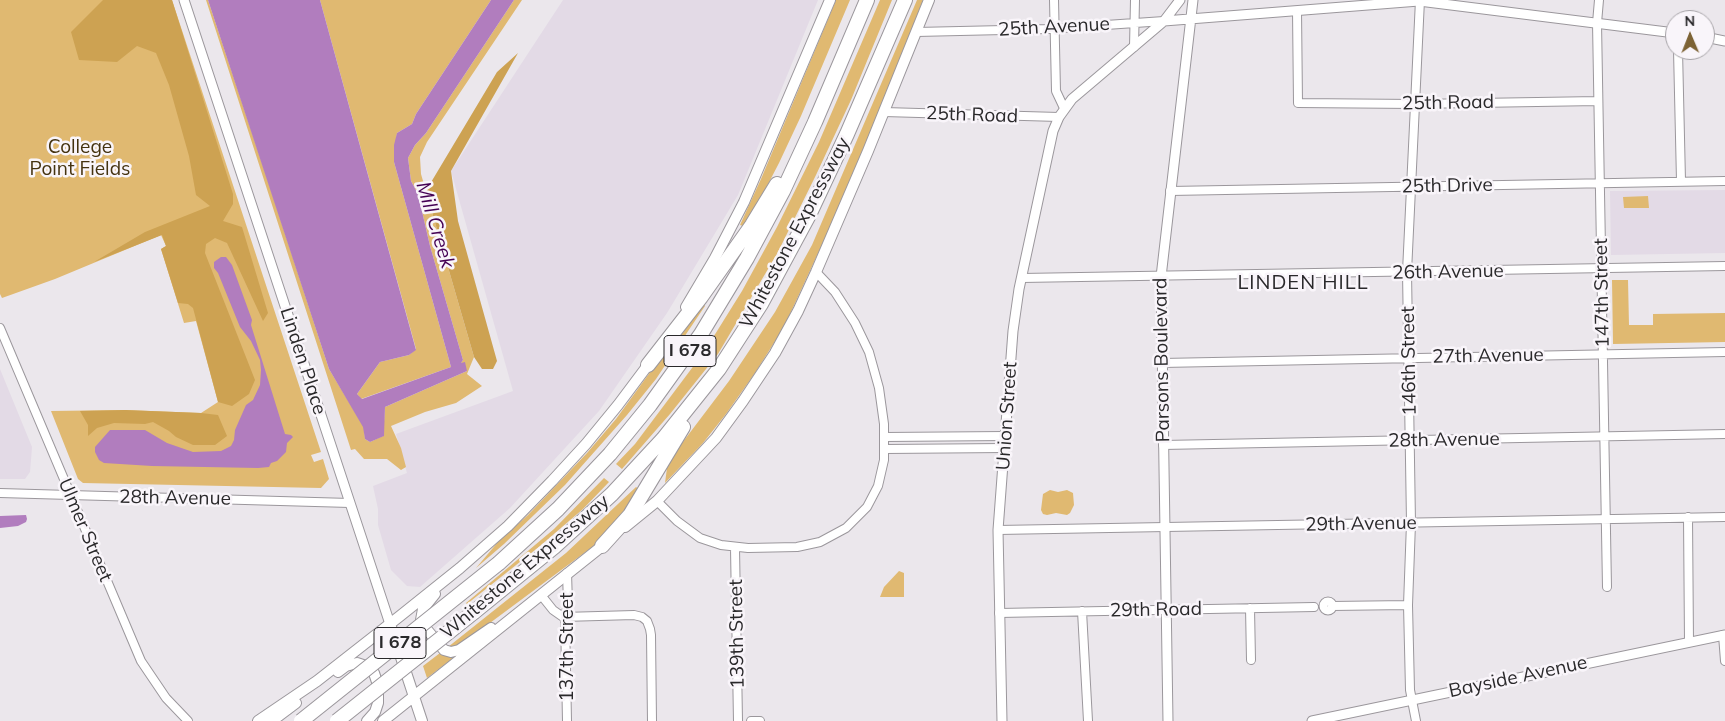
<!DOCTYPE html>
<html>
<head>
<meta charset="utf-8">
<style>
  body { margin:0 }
  #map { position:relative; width:1725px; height:721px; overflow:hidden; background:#ebe7ec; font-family:Mulish,sans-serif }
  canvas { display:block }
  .north { position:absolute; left:1665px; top:10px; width:50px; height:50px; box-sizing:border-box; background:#f9f5fa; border:1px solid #a6a3a7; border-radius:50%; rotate:359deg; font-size:14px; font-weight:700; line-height:20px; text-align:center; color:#2a292b }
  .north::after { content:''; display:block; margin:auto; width:18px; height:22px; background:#7d6335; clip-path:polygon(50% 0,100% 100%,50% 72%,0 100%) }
</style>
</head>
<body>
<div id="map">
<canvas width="1725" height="721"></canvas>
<div class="north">N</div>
</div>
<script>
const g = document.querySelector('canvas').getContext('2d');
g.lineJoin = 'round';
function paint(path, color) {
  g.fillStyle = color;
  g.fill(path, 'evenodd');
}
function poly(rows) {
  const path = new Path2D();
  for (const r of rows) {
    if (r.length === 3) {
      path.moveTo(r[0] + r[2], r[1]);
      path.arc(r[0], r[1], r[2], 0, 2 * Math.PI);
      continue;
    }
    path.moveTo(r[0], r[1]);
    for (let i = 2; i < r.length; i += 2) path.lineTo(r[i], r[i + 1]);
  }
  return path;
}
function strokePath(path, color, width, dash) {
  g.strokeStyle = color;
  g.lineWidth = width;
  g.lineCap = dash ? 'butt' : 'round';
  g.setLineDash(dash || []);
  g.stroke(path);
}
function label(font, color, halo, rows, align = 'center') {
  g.font = font + ' Mulish,sans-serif';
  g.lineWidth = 5;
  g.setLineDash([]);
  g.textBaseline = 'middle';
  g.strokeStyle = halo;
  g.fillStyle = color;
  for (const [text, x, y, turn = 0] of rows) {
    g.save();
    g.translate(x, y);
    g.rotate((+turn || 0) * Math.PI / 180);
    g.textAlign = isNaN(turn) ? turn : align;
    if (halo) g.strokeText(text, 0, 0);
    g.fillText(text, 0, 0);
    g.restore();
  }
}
paint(poly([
  [563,0,818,0,738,195,667,313,599,411,510,508,420,587,407,586,391,570,378,525,378,509,373,486,407,473,396,434,513,391,451,171],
  [1725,190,1725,253,1611,255,1610,191],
  [0,369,32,447,30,472,25,479,0,479]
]), '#e3dae6');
paint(poly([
  [0,0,172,0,321,452,311,455,314,462,323,459,329,479,321,488,83,483,78,479,51,411,125,410,201,413,218,402,196,321,184,323,161,249,166,246,161,235,55,279,2,298,0,294],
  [206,0,208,0,270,187,329,369,364,427,365,439,370,442,383,436,385,407,467,371,460,364,463,360,430,246,418,194,411,181,408,158,415,145,426,133,514,0,522,0,427,142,420,157,421,174,474,357,467,374,482,386,456,403,425,412,391,426,401,448,406,467,401,470,387,459,364,459,355,449,351,450],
  [320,0,491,0,416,114,412,124,397,133,394,162,451,367,361,399,357,394,380,362,409,355,416,349],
  [836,0,850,0,801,116,779,163,751,217,743,226,740,225,761,179],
  [880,0,892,0,851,100,816,175,778,252,718,354,670,414,622,469,616,464,635,444,704,352,742,291,777,227,819,142],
  [917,0,923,0,878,114,826,236,784,327,755,373,726,414,703,443,665,483,667,468,673,455,729,381,775,312,812,245],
  [1648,196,1649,208,1624,208,1623,197],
  [1612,280,1628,280,1629,325,1653,325,1653,314,1725,313,1725,342,1613,344],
  [703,303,705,306,676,349,656,379,627,415,565,485,504,544,476,568,498,542,528,515,587,453,616,419,699,305],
  [604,478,609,482,583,509,540,546,467,604,466,603,554,529],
  [636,487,640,490,629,511,603,539,463,643,459,645,448,647,566,553],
  [1050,490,1058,492,1067,490,1073,493,1074,505,1070,513,1067,515,1056,513,1047,515,1043,514,1041,510,1043,494],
  [899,571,904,573,904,597,880,597,884,587],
  [440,653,453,658,427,678,423,666]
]), '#e0b971');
paint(poly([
  [103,0,172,0,233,194,233,204,223,221,242,227,268,313,263,321,227,243,215,238,206,244,205,253,255,380,249,394,232,406,218,402,193,308,188,304,178,303,161,249,166,246,162,235,94,262,145,232,210,206,196,195,189,156,169,85,156,53,137,46,117,62,79,60,71,32],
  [518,53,451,171,458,221,497,361,493,369,482,369,474,357,425,188,430,184,497,72],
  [125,410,201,413,218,415,227,436,215,445,193,445,176,437,169,431,153,422,145,424,114,423,97,428,88,436,88,425,80,411]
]), '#cda252');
paint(poly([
  [208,0,320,0,416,350,409,355,380,362,357,394,362,399,451,367,394,162,394,145,397,133,412,124,416,114,491,0,514,0,426,133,415,145,408,158,411,181,418,194,430,246,463,360,461,363,465,362,467,371,385,407,384,436,370,442,365,439,363,427,329,369],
  [221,257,226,257,232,265,252,320,251,325,285,434,291,435,293,437,287,443,286,452,277,461,271,463,269,467,258,468,152,466,104,463,99,460,95,452,95,447,110,430,145,430,167,443,193,452,221,451,231,446,234,440,235,430,246,405,253,400,260,385,261,370,260,360,251,341,240,327,218,273,214,268,214,262],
  [26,515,27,519,26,522,18,526,0,528,0,516]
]), '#b17dbe');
const minor = poly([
  [1054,0,1056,91,1064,108],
  [1599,0,1597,23,1607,587],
  [1297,11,1298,103,1415,104,1598,101],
  [916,32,1048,29,1164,21],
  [1134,47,1135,0],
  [1678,50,1681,181],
  [884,112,1059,117],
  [1170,191,1725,181],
  [1022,278,1725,266],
  [0,328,141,661,166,698,188,721],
  [1162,363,1725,352],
  [885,437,1005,436],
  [1163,445,1725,434],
  [885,449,1005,448],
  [0,493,350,503],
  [657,501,677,521,700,538,721,545,748,548,797,547,820,542,846,528,867,507,878,486,884,460,884,424,879,388,869,352,855,323,835,292,816,272],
  [1688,517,1689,642],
  [998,530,1725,517],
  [735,548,738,721],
  [541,595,553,610,563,617,634,615,642,617,647,621,650,629,651,635,652,721],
  [1328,606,4.5],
  [1332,606,1408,605],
  [1250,608,1251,660],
  [1082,611,1088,721],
  [999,613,1314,607],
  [1723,635,1725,661],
  [567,721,565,617,568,604,567,573],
  [751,721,760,721],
  [1416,721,1410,690,1408,605,1411,523,1407,272,1420,0]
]);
const tertiary = poly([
  [184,0,390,624],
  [1164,21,1419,1,1675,33],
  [1705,37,1725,41],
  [1002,721,998,530,1013,331,1019,289,1053,131,1059,117,1072,99,1164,21,1180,0],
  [1168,721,1161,277,1193,0],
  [1312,721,1725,635]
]);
const secondary = poly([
  [686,307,715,258,744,202,830,0],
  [625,527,657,501,716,438,743,401,775,353,798,311,816,272,868,151,929,0],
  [435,594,423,609,421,620,423,625,444,650,451,652,459,650,491,628],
  [390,624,422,721],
  [338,672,346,666,357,663,366,666,374,673,378,685,378,703,375,712,367,721],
  [258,721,317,681,400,616,460,568,508,526,552,481,586,444,618,405,651,361],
  [272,721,296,703],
  [383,721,606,543]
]);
const motorway = poly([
  [648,365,701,297,752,225,777,184],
  [602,546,630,515,683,427],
  [499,563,558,509,610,454,650,405,701,334,747,258,783,191,815,122,867,0],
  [474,612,554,547,612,494,663,439,719,369,761,304,809,215,847,134,905,0]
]);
strokePath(minor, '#9b979c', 10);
strokePath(tertiary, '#9b979c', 11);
strokePath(secondary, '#9b979c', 12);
strokePath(motorway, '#9b979c', 16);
strokePath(minor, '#fff', 8);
strokePath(tertiary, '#fff', 9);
strokePath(secondary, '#fff', 10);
strokePath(motorway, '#fff', 14);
const motorwayBridge = poly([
  [301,721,499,563],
  [337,721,474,612]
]);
strokePath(motorwayBridge, '#9b979c', 16, []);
strokePath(motorwayBridge, '#fff', 14);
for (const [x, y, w] of [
  [690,351,52],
  [400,643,52]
]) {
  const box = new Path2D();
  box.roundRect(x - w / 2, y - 15.5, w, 31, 4);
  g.fillStyle = '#f9f5fa';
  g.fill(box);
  strokePath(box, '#2a292b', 1);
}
label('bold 18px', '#2a292b', null, [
  ["I 678",690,351],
  ["I 678",400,643]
]);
label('19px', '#2a292b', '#f9f5fa', [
  ["25th Avenue",1054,27,-3],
  ["25th Road",1448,103,-1],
  ["25th Road",972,115,2],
  ["25th Drive",1447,186,-1],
  ["Whitestone Expressway",795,233,-62],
  ["26th Avenue",1448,272,-1],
  ["147th Street",1602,293,-91],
  ["27th Avenue",1488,356,-1],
  ["Parsons Boulevard",1162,360,-91],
  ["Linden Place",303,361,72],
  ["146th Street",1409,361,-91],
  ["Union Street",1007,416,-86],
  ["28th Avenue",1444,440,-1],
  ["28th Avenue",175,498,1],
  ["29th Avenue",1361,524,-1],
  ["Ulmer Street",85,530,67],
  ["Whitestone Expressway",525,567,-40],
  ["29th Road",1156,610,-1],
  ["139th Street",737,634,-91],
  ["137th Street",567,647,-90],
  ["Bayside Avenue",1518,677,-12]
]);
label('19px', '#453310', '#f9f5fa', [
  ["College",80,147],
  ["Point Fields",80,169]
]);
label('italic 20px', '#440053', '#f9f5fa', [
  ["Mill Creek",435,225,73]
]);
g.letterSpacing = '1px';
label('20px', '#2a292b', '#f9f5fa', [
  ["LINDEN HILL",1303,283]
]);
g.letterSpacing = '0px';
</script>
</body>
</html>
